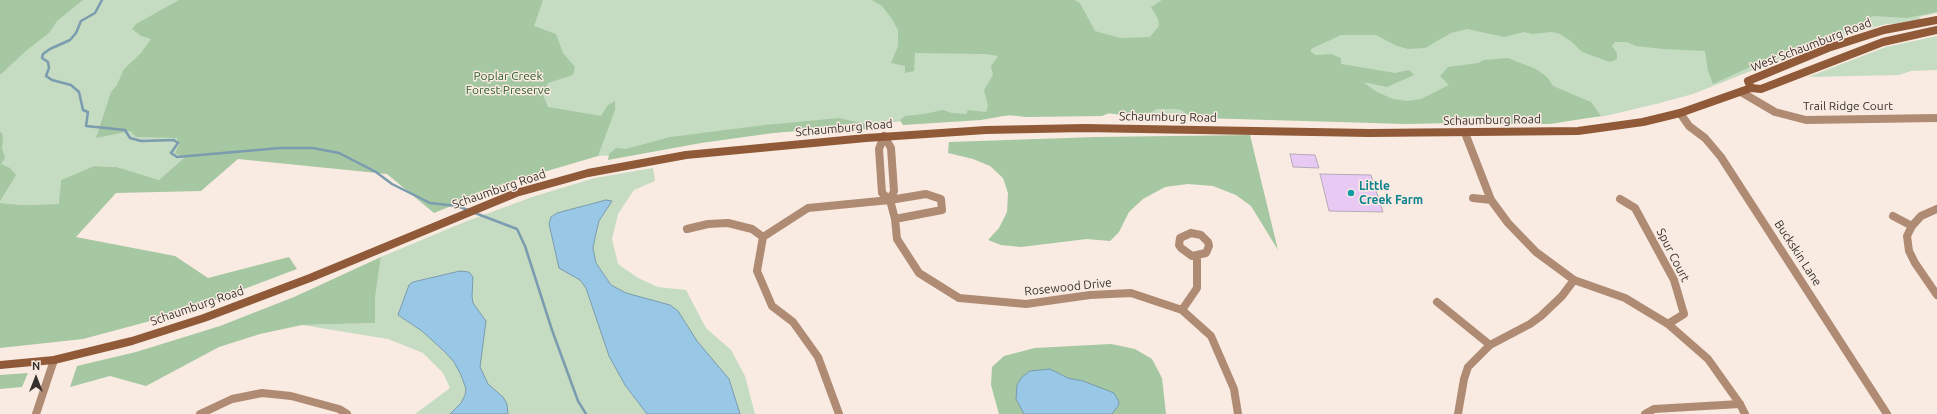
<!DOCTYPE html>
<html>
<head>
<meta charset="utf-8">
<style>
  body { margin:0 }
  #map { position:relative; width:1937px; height:414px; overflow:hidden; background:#f9ebe1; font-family:Ubuntu,sans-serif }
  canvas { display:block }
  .north { position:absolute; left:16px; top:358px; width:40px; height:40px; -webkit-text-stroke:3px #f9ebe1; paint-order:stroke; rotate:0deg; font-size:11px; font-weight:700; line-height:16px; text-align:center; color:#36312d }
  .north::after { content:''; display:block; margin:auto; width:14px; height:18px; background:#36312d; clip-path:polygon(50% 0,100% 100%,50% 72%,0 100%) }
</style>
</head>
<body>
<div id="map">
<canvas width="1937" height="414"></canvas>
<div class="north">N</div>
</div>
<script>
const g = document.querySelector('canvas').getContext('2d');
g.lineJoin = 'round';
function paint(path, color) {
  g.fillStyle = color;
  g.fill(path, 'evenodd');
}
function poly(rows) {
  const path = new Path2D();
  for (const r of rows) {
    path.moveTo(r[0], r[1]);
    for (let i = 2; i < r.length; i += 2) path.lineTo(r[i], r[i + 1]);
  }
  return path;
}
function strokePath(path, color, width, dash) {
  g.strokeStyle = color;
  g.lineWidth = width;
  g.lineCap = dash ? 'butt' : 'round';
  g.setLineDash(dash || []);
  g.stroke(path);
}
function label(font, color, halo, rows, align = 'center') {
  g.font = font + ' Ubuntu,sans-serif';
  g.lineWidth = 3;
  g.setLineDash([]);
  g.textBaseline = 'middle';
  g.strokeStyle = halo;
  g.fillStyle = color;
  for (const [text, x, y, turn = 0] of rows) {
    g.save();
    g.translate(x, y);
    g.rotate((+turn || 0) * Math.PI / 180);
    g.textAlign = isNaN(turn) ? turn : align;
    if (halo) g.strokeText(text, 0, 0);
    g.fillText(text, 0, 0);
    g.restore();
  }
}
paint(poly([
  [0,0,1937,0,1937,13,1919,17,1924,23,1886,24,1829,40,1693,94,1656,104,1605,116,1565,120,1054,113,877,123,876,126,865,124,827,127,747,136,618,155,598,156,459,151,185,158,159,180,117,167,94,166,61,180,60,204,24,205,2,203,0,206],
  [1937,36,1937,70,1911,71,1899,75,1808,77,1886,47],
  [653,168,655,181,634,190,618,214,612,239,618,264,638,278,658,287,686,290,706,328,731,350,745,376,755,414,415,414,450,388,443,373,423,353,388,339,302,325,375,323,375,298,381,257,467,221,535,196,595,178]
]), '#c5dcc2');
paint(poly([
  [0,0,83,0,57,21,49,33,27,50,0,75],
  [179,0,543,0,534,26,556,34,563,53,575,67,573,75,548,83,543,95,548,107,601,116,608,105,615,101,615,110,598,156,513,181,434,213,387,174,238,159,201,191,116,193,76,237,175,256,208,278,289,257,297,269,180,313,83,339,0,348,0,203,24,205,59,204,61,180,94,166,117,167,159,180,184,158,175,153,179,145,177,138,136,137,130,131,96,138,111,92,117,85,124,69,141,53,151,39,141,36,132,29,136,24],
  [872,0,1074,0,1080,3,1095,31,1120,38,1150,37,1159,26,1158,19,1151,7,1162,0,1937,0,1937,12,1907,18,1873,16,1860,24,1781,53,1713,84,1708,71,1705,51,1663,49,1636,46,1627,42,1615,42,1612,46,1617,53,1617,59,1610,62,1582,52,1572,42,1560,34,1552,32,1532,34,1524,32,1504,37,1467,29,1451,33,1425,48,1408,49,1397,46,1376,35,1341,35,1311,49,1311,52,1316,55,1331,54,1341,58,1341,64,1395,73,1409,70,1414,75,1387,87,1363,82,1377,92,1393,99,1408,101,1421,99,1449,85,1440,76,1448,67,1478,63,1484,60,1508,58,1536,69,1547,77,1553,86,1591,102,1601,116,1550,124,1497,124,1472,115,1456,123,1406,124,1201,118,1192,117,1181,110,1174,109,1157,109,1140,118,1109,113,1102,116,1026,117,1009,115,981,120,903,125,900,120,905,116,924,114,943,110,952,113,966,114,968,110,986,112,988,106,984,90,993,75,991,66,998,56,986,54,915,53,914,71,905,73,905,66,891,63,898,46,898,30,892,19,882,6],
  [839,118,874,126,868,129,851,130,821,129,773,133,701,143,608,160,609,154,616,148,626,149,670,137,765,125],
  [0,132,2,133,3,139,2,148,5,158,1,164,10,168,16,175,0,201],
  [1250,135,1278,250,1251,206,1236,195,1213,186,1188,184,1165,187,1143,199,1129,212,1119,232,1110,241,1087,239,1021,247,1001,245,988,240,999,228,1007,212,1008,193,1003,178,990,166,973,159,948,153,949,142,1096,137],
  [381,257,375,298,375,323,302,325,260,334,219,347,146,386,110,376,70,387,77,366,136,352,220,326,294,297],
  [1111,344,1135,349,1152,359,1162,378,1166,414,999,414,991,385,992,367,1004,356,1035,348],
  [28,373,22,387,0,389,0,375]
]), '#a5c7a1');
const water = poly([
  [606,200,612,201,599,221,596,233,593,248,596,263,611,285,626,293,670,305,678,311,697,341,729,379,740,414,647,414,625,385,609,356,586,288,580,280,559,268,549,224,551,217,557,213,606,200],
  [460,271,469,272,473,277,472,296,473,303,486,321,480,367,488,384,503,397,507,404,508,414,450,414,461,403,465,395,466,389,461,375,454,362,445,352,422,331,398,315,409,285,413,282,460,271],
  [1050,369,1068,378,1083,381,1114,393,1119,402,1118,406,1112,414,1024,414,1016,399,1017,385,1022,377,1030,371,1050,369]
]);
paint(water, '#99c8e6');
strokePath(water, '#7b9bae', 1);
strokePath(poly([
  [102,0,95,13,81,21,76,33,70,40,50,49,43,54,42,58,48,62,49,68,46,76,52,80,71,85,79,92,83,110,88,112,86,126,125,130,130,138,141,141,174,140,178,143,171,153,177,157,280,148,313,148,339,153,376,172,392,184,430,203,457,206,468,210],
  [475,213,517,229,525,246,552,330,578,401,586,414]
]), '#7b9bae', 2.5);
const building = poly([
  [1290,154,1315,155,1319,168,1293,167,1290,154],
  [1320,174,1371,175,1383,212,1329,211,1320,174]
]);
paint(building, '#e8c9f3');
strokePath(building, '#b4abb7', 1);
strokePath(poly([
  [1741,92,1775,112,1806,120,1937,118],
  [1680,113,1689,126,1705,138,1721,157,1887,414],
  [1465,133,1491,200,1508,223,1536,252,1574,280,1625,298,1668,324,1708,359,1740,404,1745,414],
  [884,136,879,149,882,193,890,200],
  [884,136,891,148,894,191,890,200],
  [1473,198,1491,200],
  [1620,199,1635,208,1674,280,1684,314,1668,324],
  [890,200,926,194,941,199,942,210,895,219],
  [1937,209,1921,216,1912,226,1907,236,1909,251,1915,263,1937,295],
  [1893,216,1912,226],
  [687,229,708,224,728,223,752,229,763,237],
  [1191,233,1201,235,1208,242,1209,246,1206,253,1192,256,1181,248,1179,245,1180,238,1191,233],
  [1437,302,1490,345],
  [1182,310,1197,288,1197,256],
  [36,414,54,360],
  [200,414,232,399,262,393,291,396,339,409,347,414],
  [839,414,818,357,793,322,772,306,757,271,763,237,808,208,890,200,895,219,897,239,919,273,959,298,1026,304,1090,295,1131,293,1182,310,1211,336,1234,389,1238,414],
  [1458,414,1464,379,1468,367,1490,345,1530,324,1541,316,1562,296,1574,280],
  [1645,414,1654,409,1740,404]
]), '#b08b74', 8);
strokePath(poly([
  [1751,88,1748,81,1828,48,1884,30,1937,20],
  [0,365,54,360,132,341,204,318,310,278,516,193,588,173,686,155,866,138,986,130,1084,128,1369,133,1578,131,1643,122,1680,113,1751,88,1761,89,1883,42,1937,30]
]), '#905a39', 8);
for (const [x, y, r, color] of [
  [1351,193,4,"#0f9aa8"]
]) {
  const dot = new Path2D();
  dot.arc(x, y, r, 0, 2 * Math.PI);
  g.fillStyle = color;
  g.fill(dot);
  strokePath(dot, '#f9ebe1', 1.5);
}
label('12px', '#36312d', '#f9ebe1', [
  ["West Schaumburg Road",1811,45,-21],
  ["Trail Ridge Court",1848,106],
  ["Schaumburg Road",1168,117,1],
  ["Schaumburg Road",1492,120,-1],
  ["Schaumburg Road",844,128,-5],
  ["Schaumburg Road",499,189,-19],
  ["Buckskin Lane",1798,253,57],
  ["Spur Court",1673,255,63],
  ["Rosewood Drive",1068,287,-6],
  ["Schaumburg Road",197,306,-19]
]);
label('12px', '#2d5d2a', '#f9ebe1', [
  ["Poplar Creek",508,76],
  ["Forest Preserve",508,90]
]);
label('bold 12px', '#0d838f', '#f9ebe1', [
  ["Little",1359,186],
  ["Creek Farm",1359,200]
], 'left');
</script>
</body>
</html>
